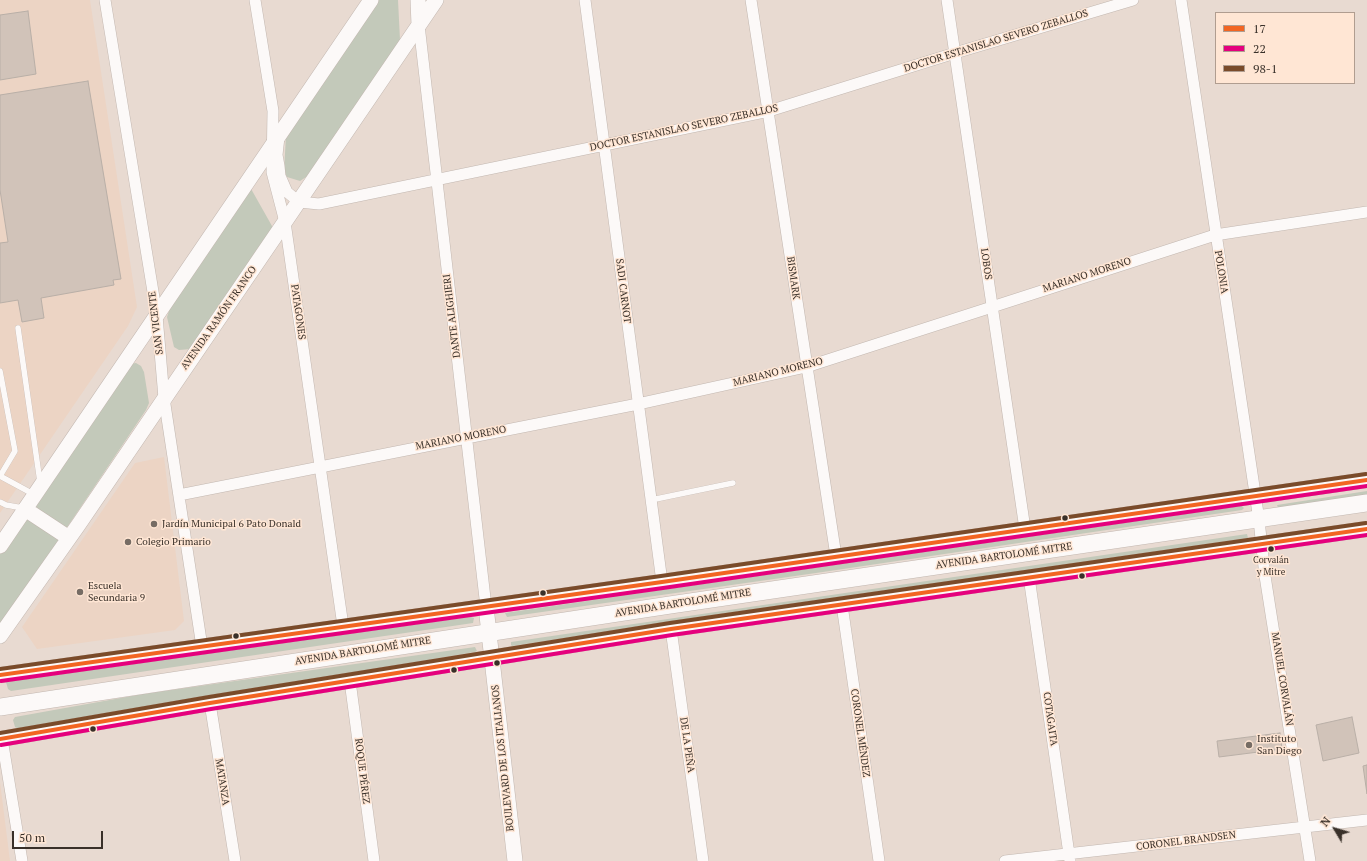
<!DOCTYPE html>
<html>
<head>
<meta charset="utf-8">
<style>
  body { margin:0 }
  #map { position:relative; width:1367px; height:861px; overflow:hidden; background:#e8dad1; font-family:"PT Serif",serif }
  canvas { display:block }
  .legend { position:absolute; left:1215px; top:12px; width:140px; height:72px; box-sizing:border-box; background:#ffe6d4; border:1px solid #b09d90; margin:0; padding:5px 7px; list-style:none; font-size:12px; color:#393029 }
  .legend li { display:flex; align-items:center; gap:8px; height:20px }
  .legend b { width:20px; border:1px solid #b09d90 }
  .north { position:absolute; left:1315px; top:809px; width:40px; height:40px; -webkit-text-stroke:3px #ffe6d4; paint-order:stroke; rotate:308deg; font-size:11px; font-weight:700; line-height:16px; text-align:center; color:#393029 }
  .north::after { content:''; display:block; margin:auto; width:14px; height:18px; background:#393029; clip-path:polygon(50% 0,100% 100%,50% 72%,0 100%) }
  .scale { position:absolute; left:12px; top:831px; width:91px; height:18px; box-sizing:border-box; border:2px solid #393029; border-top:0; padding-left:5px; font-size:12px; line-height:14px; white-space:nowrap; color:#393029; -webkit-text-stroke:3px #ffe6d4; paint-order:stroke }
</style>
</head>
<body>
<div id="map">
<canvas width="1367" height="861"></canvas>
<ul class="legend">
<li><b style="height:5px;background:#f26522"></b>17</li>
<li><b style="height:5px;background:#e5007d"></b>22</li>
<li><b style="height:5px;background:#7a4b2a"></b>98-1</li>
</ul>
<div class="north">N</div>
<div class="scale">50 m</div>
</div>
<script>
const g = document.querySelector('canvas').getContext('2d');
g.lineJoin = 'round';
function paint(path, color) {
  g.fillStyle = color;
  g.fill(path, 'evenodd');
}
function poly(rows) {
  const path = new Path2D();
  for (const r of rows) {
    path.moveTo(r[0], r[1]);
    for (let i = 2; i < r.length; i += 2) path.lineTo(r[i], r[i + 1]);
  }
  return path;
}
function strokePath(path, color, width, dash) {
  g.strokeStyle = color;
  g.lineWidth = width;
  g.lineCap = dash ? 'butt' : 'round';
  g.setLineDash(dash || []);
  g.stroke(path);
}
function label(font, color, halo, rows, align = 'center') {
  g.font = font + ' "PT Serif",serif';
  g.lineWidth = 3;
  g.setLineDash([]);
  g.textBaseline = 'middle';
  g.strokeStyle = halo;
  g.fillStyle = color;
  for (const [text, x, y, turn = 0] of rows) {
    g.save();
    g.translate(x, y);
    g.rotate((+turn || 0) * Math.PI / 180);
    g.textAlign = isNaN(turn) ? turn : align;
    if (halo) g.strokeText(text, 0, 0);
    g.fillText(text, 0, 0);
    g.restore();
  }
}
paint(poly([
  [0,0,90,0,137,307,128,326,0,513],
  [164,457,184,621,175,630,37,649,22,627,135,463],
  [0,782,10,861,0,861]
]), '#ecd4c4');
paint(poly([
  [378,0,398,0,400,40,309,175,300,181,287,177,284,171,286,136],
  [250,187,272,226,272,231,191,349,179,350,174,347,170,330,167,317,170,308],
  [136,363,141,366,144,372,149,403,146,410,0,627,0,552,130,364],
  [1367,491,1367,496,1279,510,1277,505],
  [1241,505,1244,508,1242,510,816,573,507,617,505,613],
  [1247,534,1248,538,512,646,511,645,511,642],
  [471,617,474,618,473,623,11,691,8,689,6,682,8,679],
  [475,647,477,651,475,652,19,729,15,727,13,720,15,717,143,694]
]), '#c3c9ba');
const building = poly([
  [28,11,36,74,0,80,0,15,28,11],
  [88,81,121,279,113,280,114,285,41,298,44,318,22,322,18,300,0,303,0,243,8,242,0,190,0,95,88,81],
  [1352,717,1359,753,1323,761,1316,725,1352,717],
  [1280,733,1282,749,1219,757,1217,741,1280,733],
  [1367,765,1367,794,1363,766,1367,765]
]);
paint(building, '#d1c3b9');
strokePath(building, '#b9afa7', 1);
const lane = poly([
  [18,328,40,482],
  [0,371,15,451,0,476,35,495],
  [651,500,733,483],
  [0,502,6,505,23,508]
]);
const street = poly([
  [105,0,157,316,164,398,202,647],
  [255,0,273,111,272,172,285,222,343,626],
  [585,0,662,582],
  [751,0,836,556],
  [947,0,1025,529],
  [1181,0,1259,520,1265,576,1310,861],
  [419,25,486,607],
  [279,137,277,155,279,166,280,176,287,192,299,202,319,204,769,111,955,53,1133,0],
  [179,495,638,404,806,367,1215,235,1367,212],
  [1029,577,1070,861],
  [842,605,879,861],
  [671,629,703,861],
  [350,681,374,861],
  [210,703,235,861],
  [2,739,22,861],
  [1005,861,1367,820]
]);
const secondary = poly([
  [418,0,419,25],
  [25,509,69,538],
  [0,546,371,0],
  [486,607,515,861],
  [0,636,79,524,436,0],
  [0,675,662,582,1367,480],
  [0,739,210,703,671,629,1367,529]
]);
const primary = poly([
  [0,707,670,605,1367,503]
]);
strokePath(lane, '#c2b7b0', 6);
strokePath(street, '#c2b7b0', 12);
strokePath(secondary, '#c2b7b0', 16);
strokePath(primary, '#c2b7b0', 18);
strokePath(lane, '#fcf9f8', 5.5);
strokePath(street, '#fcf9f8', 11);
strokePath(secondary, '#fcf9f8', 15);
strokePath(primary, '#fcf9f8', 17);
strokePath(poly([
  [0,675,662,582,1367,480],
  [0,739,210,703,671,629,1367,529]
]), '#f26522', 4);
strokePath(poly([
  [1,681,663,588,1367,486],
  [1,745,211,709,672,635,1367,535]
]), '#e5007d', 4);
strokePath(poly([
  [0,669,661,576,1366,474],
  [0,733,209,697,670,623,1366,523]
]), '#7a4b2a', 4);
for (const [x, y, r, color] of [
  [1065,518,3.5,"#393029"],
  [154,524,4,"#766c64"],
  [128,542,4,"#766c64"],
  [1271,549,3.5,"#393029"],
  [1082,576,3.5,"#393029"],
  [80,592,4,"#766c64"],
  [543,593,3.5,"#393029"],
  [236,636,3.5,"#393029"],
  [497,663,3.5,"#393029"],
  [454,670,3.5,"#393029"],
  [93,729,3.5,"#393029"],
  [1249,745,4,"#766c64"]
]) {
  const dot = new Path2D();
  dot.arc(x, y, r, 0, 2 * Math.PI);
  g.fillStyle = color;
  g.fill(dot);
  strokePath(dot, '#ffe6d4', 1.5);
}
label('9px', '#393029', '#ffe6d4', [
  ["Corvalán",1271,560],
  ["y Mitre",1271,572]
]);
label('10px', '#393029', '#ffe6d4', [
  ["DOCTOR ESTANISLAO SEVERO ZEBALLOS",996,41,-17],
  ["DOCTOR ESTANISLAO SEVERO ZEBALLOS",684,128,-12],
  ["LOBOS",986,264,82],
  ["POLONIA",1221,272,81],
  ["MARIANO MORENO",1087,275,-18],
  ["BISMARK",793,278,82],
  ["SADI CARNOT",623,291,83],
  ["PATAGONES",298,312,82],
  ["DANTE ALIGHIERI",452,316,-97],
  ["AVENIDA RAMÓN FRANCO",219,318,-55],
  ["SAN VICENTE",156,323,-97],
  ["MARIANO MORENO",778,372,-14],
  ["MARIANO MORENO",461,438,-11],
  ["AVENIDA BARTOLOMÉ MITRE",1004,556,-8],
  ["AVENIDA BARTOLOMÉ MITRE",683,603,-9],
  ["AVENIDA BARTOLOMÉ MITRE",363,651,-9],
  ["MANUEL CORVALÁN",1282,679,81],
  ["COTAGAITA",1050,719,82],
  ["CORONEL MÉNDEZ",860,733,82],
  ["DE LA PEÑA",687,745,82],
  ["BOULEVARD DE LOS ITALIANOS",503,758,-96],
  ["ROQUE PÉREZ",362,771,83],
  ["MATANZA",222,782,81],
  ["CORONEL BRANDSEN",1186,841,-7]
]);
label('10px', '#393029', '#ffe6d4', [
  ["Jardín Municipal 6 Pato Donald",162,524],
  ["Colegio Primario",136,542],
  ["Escuela",88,586],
  ["Secundaria 9",88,598],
  ["Instituto",1257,739],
  ["San Diego",1257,751]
], 'left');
</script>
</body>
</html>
